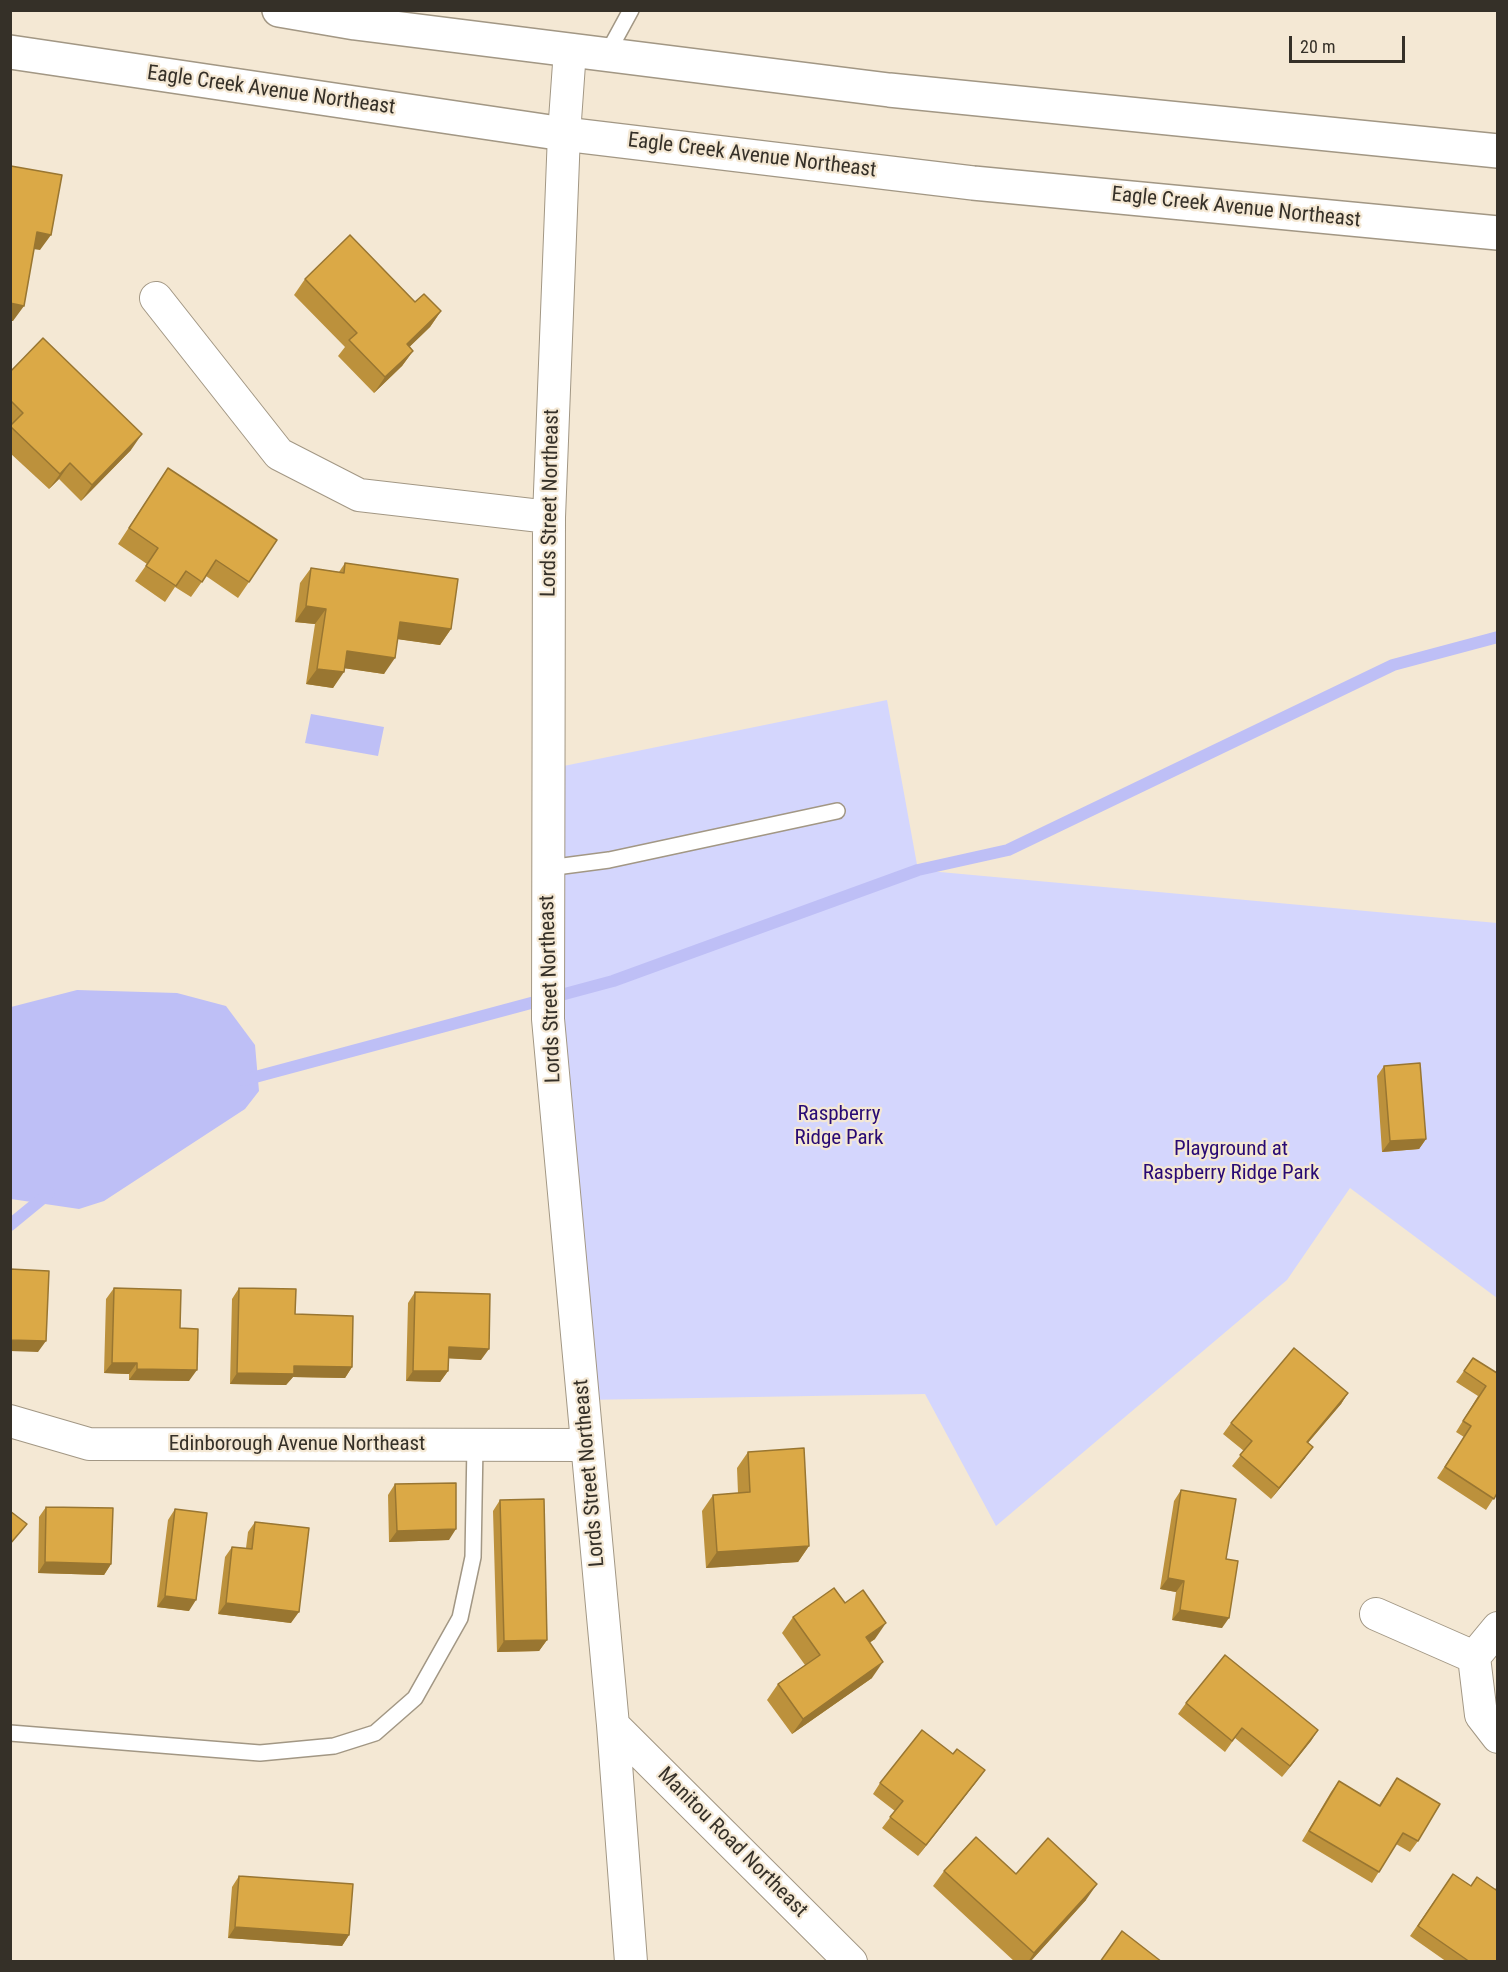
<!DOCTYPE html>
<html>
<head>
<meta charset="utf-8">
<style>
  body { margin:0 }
  #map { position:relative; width:1508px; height:1972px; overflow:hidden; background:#f4e8d4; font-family:"Roboto Condensed",sans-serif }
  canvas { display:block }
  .frame { position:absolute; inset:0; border:12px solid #353028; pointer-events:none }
  .scale { position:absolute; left:1289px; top:36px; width:116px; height:27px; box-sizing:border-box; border:3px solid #353028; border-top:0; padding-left:8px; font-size:18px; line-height:21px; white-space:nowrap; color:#353028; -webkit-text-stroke:4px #f4e8d4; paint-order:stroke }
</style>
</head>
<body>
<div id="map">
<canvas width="1508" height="1972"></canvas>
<div class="frame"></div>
<div class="scale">20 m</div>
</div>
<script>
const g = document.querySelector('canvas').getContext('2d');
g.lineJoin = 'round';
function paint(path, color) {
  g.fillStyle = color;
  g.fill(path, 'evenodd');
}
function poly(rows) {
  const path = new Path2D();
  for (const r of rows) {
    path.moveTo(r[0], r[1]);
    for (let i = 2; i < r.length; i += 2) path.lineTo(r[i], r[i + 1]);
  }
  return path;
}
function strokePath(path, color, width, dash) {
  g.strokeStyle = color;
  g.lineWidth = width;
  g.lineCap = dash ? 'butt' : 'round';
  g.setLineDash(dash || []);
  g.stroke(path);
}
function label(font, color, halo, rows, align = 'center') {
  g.font = font + ' "Roboto Condensed",sans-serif';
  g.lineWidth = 4.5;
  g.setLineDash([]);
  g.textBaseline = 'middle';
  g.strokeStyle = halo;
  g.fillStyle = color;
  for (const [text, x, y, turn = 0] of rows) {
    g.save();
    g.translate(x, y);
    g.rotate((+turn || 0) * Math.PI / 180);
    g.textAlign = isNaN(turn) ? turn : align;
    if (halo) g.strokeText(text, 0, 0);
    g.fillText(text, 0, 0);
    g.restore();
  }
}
paint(poly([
  [887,700,918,870,1497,923,1497,1298,1350,1188,1287,1280,996,1526,925,1394,583,1400,549,769]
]), '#d4d6fd');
paint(poly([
  [311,714,384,727,378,756,305,743],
  [77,990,177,993,226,1006,255,1045,259,1091,245,1109,104,1201,79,1209,11,1199,11,1007]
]), '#bebff6');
strokePath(poly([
  [244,1080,613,981,918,870,1008,850,1393,665,1498,637],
  [10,1225,49,1193]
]), '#bebff6', 12);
const service = poly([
  [607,54,631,10],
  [548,868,609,860,837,811],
  [10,1733,260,1753,334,1746,375,1733,415,1698,460,1618,473,1557,475,1445]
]);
const minor = poly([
  [570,50,564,134,549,517,548,1019,613,1725,631,1962],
  [156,298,279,454,359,495,549,517],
  [10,1421,89,1444,587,1445],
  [1376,1614,1474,1657,1481,1715,1498,1737],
  [1474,1657,1498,1628],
  [613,1725,851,1962]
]);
const secondary = poly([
  [279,10,355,23,889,90,1498,151],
  [10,52,564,134,973,183,1498,233]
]);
strokePath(service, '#a29784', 18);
strokePath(minor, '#a29784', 34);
strokePath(secondary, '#a29784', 36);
strokePath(service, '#fff', 15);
strokePath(minor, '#fff', 32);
strokePath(secondary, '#fff', 33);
paint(poly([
  [305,279,415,302,441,311,430,327,409,347,413,351,402,366,374,393,338,356,345,347,294,295],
  [10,372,131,450,81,501,59,479,49,489,10,453],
  [168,468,249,582,238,598,206,576,191,597,175,587,165,602,135,581,147,564,118,544],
  [345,563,451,629,440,645,398,639,384,674,344,668,333,688,306,684,315,624,295,622,300,583,311,568,339,572],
  [1384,1066,1426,1139,1419,1149,1382,1152,1377,1076],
  [114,1288,180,1328,189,1381,129,1380,129,1374,104,1373,106,1299],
  [239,1288,295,1314,352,1367,345,1378,293,1377,286,1385,230,1384,232,1299],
  [415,1292,481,1360,448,1358,448,1371,440,1382,406,1381,408,1303],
  [1473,1358,1497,1373,1497,1493,1486,1510,1437,1478,1464,1437,1456,1432,1478,1396,1456,1382],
  [1348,1393,1341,1404,1308,1443,1305,1458,1271,1499,1232,1466,1244,1451,1223,1434,1231,1423],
  [748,1452,809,1546,798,1562,706,1568,702,1511,713,1495,738,1493,737,1468],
  [395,1484,449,1540,389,1542,388,1495],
  [1181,1490,1226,1559,1222,1628,1172,1620,1176,1592,1160,1589,1174,1501],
  [500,1500,547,1640,539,1651,497,1652,493,1511],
  [46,1507,111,1564,104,1575,38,1573,39,1517],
  [175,1509,189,1611,157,1607,168,1520],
  [255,1522,291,1623,218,1614,225,1557,232,1547,246,1548,248,1532],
  [845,1603,875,1639,870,1642,872,1678,792,1734,767,1700,778,1684,805,1665,782,1633,793,1617],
  [1186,1703,1318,1730,1282,1777,1235,1738,1225,1752,1178,1714],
  [1397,1778,1418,1841,1410,1852,1396,1844,1372,1883,1302,1841,1331,1792,1339,1781,1379,1805],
  [977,1781,918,1856,882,1828,895,1811,873,1794,880,1783],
  [944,1871,1016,1874,1086,1900,1030,1962,1015,1962,933,1886],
  [1453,1874,1471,1886,1477,1877,1497,1962,1447,1962,1410,1936],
  [239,1876,349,1935,342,1946,228,1938,232,1887]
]), '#bc913c');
paint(poly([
  [37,232,51,235,40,250,26,248],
  [10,303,24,306,13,321,10,321],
  [441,311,430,327,396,360,407,344],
  [413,351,402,366,374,393,385,377],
  [142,434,131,450,81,501,92,485],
  [70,463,59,479,49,489,60,474],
  [306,606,326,609,315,624,295,622],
  [400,622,451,629,440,645,389,638],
  [347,651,395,658,384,674,336,667],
  [317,669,344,672,333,688,306,684],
  [1426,1139,1419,1149,1382,1152,1390,1141],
  [10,1340,46,1341,38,1352,10,1351],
  [449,1347,489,1349,481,1360,441,1358],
  [112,1363,137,1363,129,1374,104,1373],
  [294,1366,352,1367,345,1378,293,1377,286,1385,230,1384,237,1373],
  [137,1369,197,1370,189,1381,129,1380],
  [413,1371,448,1371,440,1382,406,1381],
  [1348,1393,1341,1404,1299,1453,1307,1442],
  [1313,1447,1305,1458,1271,1499,1279,1488],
  [456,1529,449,1540,389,1542,397,1531],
  [809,1546,798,1562,706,1568,717,1552],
  [45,1562,111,1564,104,1575,38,1573],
  [1168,1578,1184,1581,1176,1592,1160,1589],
  [165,1596,196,1600,189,1611,157,1607],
  [226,1603,299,1612,291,1623,218,1614],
  [1180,1610,1229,1618,1222,1628,1172,1620],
  [886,1623,875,1639,855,1653,866,1637],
  [547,1640,539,1651,497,1652,504,1641],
  [883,1662,872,1678,792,1734,803,1719],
  [1318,1730,1311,1741,1282,1777,1290,1766],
  [985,1770,977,1781,918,1856,926,1845],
  [1097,1884,1086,1900,1030,1962,1028,1962,1034,1953],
  [235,1927,349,1935,342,1946,228,1938]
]), '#997631');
const building = poly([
  [11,166,62,175,51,235,37,232,24,306,10,303,11,166],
  [350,235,415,302,424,294,441,311,407,344,413,351,385,377,349,340,357,333,305,279,350,235],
  [43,338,142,434,92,485,70,463,60,474,10,426,23,413,10,400,10,372,43,338],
  [168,468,277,540,249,582,216,560,202,582,186,571,176,586,146,566,158,548,129,528,168,468],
  [345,563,458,579,451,629,400,622,395,658,347,651,344,672,317,669,326,609,306,606,311,568,344,573,345,563],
  [1420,1063,1426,1139,1390,1141,1384,1066,1420,1063],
  [10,1269,49,1271,46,1341,10,1340,10,1269],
  [114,1288,181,1290,180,1328,198,1329,197,1370,137,1369,137,1363,112,1363,114,1288],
  [239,1288,296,1289,295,1314,353,1316,352,1367,294,1366,294,1374,237,1373,239,1288],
  [415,1292,490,1294,489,1349,449,1347,448,1371,413,1371,415,1292],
  [1294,1348,1348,1393,1307,1442,1313,1447,1279,1488,1240,1455,1252,1441,1231,1423,1294,1348],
  [1473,1358,1497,1373,1497,1493,1494,1499,1445,1467,1471,1426,1463,1421,1486,1386,1464,1371,1473,1358],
  [804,1448,809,1546,717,1552,713,1495,750,1492,748,1452,804,1448],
  [456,1483,456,1529,397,1531,395,1484,456,1483],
  [1181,1490,1236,1499,1226,1559,1238,1561,1229,1618,1180,1610,1184,1581,1168,1578,1181,1490],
  [544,1499,547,1640,504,1641,500,1500,544,1499],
  [46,1507,113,1508,111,1564,45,1562,46,1507],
  [175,1509,207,1513,196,1600,165,1596,175,1509],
  [10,1511,27,1524,10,1544,10,1511],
  [255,1522,309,1528,299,1612,226,1603,232,1547,252,1549,255,1522],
  [834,1588,845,1603,863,1590,886,1623,866,1637,883,1662,803,1719,778,1684,820,1655,793,1617,834,1588],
  [1225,1655,1318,1730,1290,1766,1242,1728,1232,1741,1186,1703,1225,1655],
  [922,1730,953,1754,957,1749,985,1770,926,1845,890,1817,903,1801,880,1783,922,1730],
  [1397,1778,1440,1804,1418,1841,1403,1833,1379,1872,1309,1831,1339,1781,1380,1806,1397,1778],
  [976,1837,1016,1874,1048,1838,1097,1884,1034,1953,944,1871,976,1837],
  [1453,1874,1471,1886,1477,1877,1496,1890,1497,1887,1497,1962,1470,1962,1418,1926,1453,1874],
  [239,1876,353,1884,349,1935,235,1927,239,1876],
  [1122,1931,1162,1962,1100,1962,1122,1931]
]);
paint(building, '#dba946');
strokePath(building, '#997631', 1.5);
label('21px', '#353028', '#f4e8d4', [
  ["Eagle Creek Avenue Northeast",271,91,8],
  ["Eagle Creek Avenue Northeast",752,156,7],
  ["Eagle Creek Avenue Northeast",1236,208,6],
  ["Lords Street Northeast",551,503,-89],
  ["Lords Street Northeast",551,989,-92],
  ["Edinborough Avenue Northeast",297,1445],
  ["Lords Street Northeast",590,1473,-95],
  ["Manitou Road Northeast",732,1843,45]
]);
label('21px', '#280a74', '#f4e8d4', [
  ["Raspberry",839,1115],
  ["Ridge Park",839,1139],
  ["Playground at",1231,1150],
  ["Raspberry Ridge Park",1231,1174]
]);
</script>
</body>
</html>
